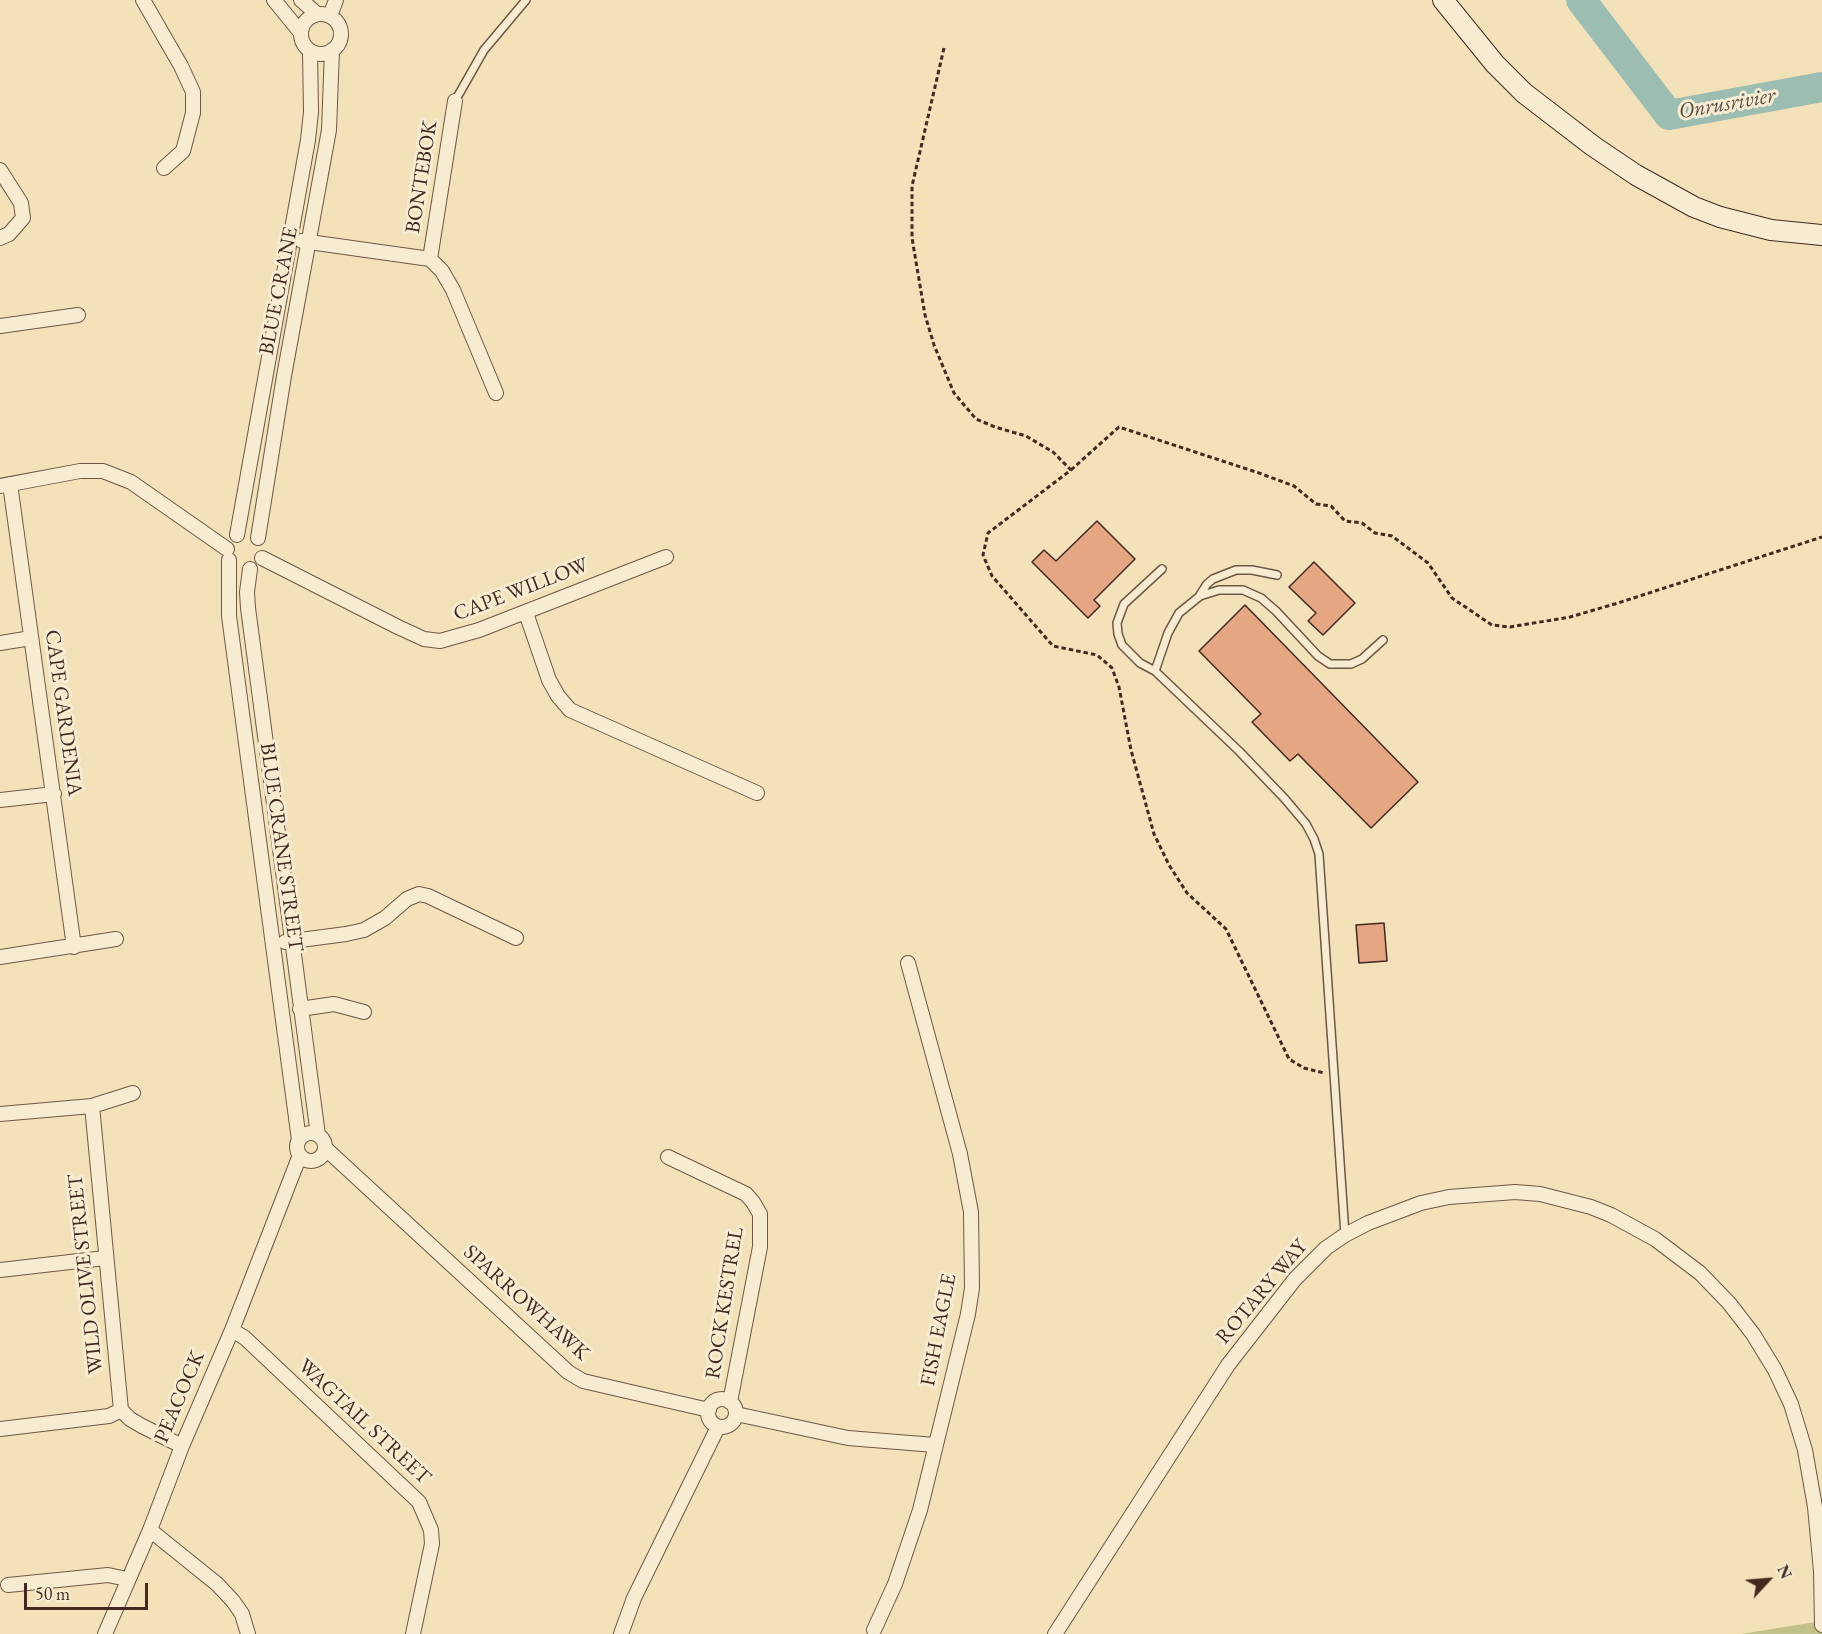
<!DOCTYPE html>
<html>
<head>
<meta charset="utf-8">
<style>
  body { margin:0 }
  #map { position:relative; width:1822px; height:1634px; overflow:hidden; background:#f2e1b9; font-family:"EB Garamond",serif }
  canvas { display:block }
  .north { position:absolute; left:1738px; top:1550px; width:60px; height:60px; -webkit-text-stroke:4px #f7ecd2; paint-order:stroke; rotate:64deg; font-size:16px; font-weight:700; line-height:24px; text-align:center; color:#432920 }
  .north::after { content:''; display:block; margin:auto; width:21px; height:27px; background:#432920; clip-path:polygon(50% 0,100% 100%,50% 72%,0 100%) }
  .scale { position:absolute; left:24px; top:1583px; width:124px; height:27px; box-sizing:border-box; border:3px solid #432920; border-top:0; padding-left:8px; font-size:18px; line-height:21px; white-space:nowrap; color:#432920; -webkit-text-stroke:4px #f7ecd2; paint-order:stroke }
</style>
</head>
<body>
<div id="map">
<canvas width="1822" height="1634"></canvas>
<div class="north">N</div>
<div class="scale">50 m</div>
</div>
<script>
const g = document.querySelector('canvas').getContext('2d');
g.lineJoin = 'round';
function paint(path, color) {
  g.fillStyle = color;
  g.fill(path, 'evenodd');
}
function poly(rows) {
  const path = new Path2D();
  for (const r of rows) {
    if (r.length === 3) {
      path.moveTo(r[0] + r[2], r[1]);
      path.arc(r[0], r[1], r[2], 0, 2 * Math.PI);
      continue;
    }
    path.moveTo(r[0], r[1]);
    for (let i = 2; i < r.length; i += 2) path.lineTo(r[i], r[i + 1]);
  }
  return path;
}
function strokePath(path, color, width, dash) {
  g.strokeStyle = color;
  g.lineWidth = width;
  g.lineCap = dash ? 'butt' : 'round';
  g.setLineDash(dash || []);
  g.stroke(path);
}
function label(font, color, halo, rows, align = 'center') {
  g.font = font + ' "EB Garamond",serif';
  g.lineWidth = 6;
  g.setLineDash([]);
  g.textBaseline = 'middle';
  g.strokeStyle = halo;
  g.fillStyle = color;
  for (const [text, x, y, turn = 0] of rows) {
    g.save();
    g.translate(x, y);
    g.rotate((+turn || 0) * Math.PI / 180);
    g.textAlign = isNaN(turn) ? turn : align;
    if (halo) g.strokeText(text, 0, 0);
    g.fillText(text, 0, 0);
    g.restore();
  }
}
paint(poly([
  [1822,1621,1822,1634,1741,1634]
]), '#c2c18a');
strokePath(poly([
  [1581,0,1669,115,1822,87]
]), '#9bbdb2', 30);
const building = poly([
  [1097,521,1135,559,1094,600,1100,606,1088,618,1032,562,1044,550,1056,561,1097,521],
  [1314,562,1355,603,1323,635,1308,621,1316,613,1289,587,1314,562],
  [1245,605,1418,782,1371,828,1298,754,1290,761,1252,722,1261,714,1199,651,1245,605],
  [1384,923,1387,961,1359,963,1356,925,1384,923]
]);
paint(building, '#e5a783');
strokePath(building, '#432920', 1.5);
const lane = poly([
  [455,101,484,50,526,0],
  [1200,595,1207,584,1213,579,1236,570,1252,570,1277,575],
  [1155,671,1140,663,1122,645,1118,634,1117,623,1124,604,1162,569],
  [1345,1235,1319,854,1314,839,1306,824,1285,799,1239,751,1155,671,1168,633,1179,613,1200,596,1219,590,1243,590,1261,598,1276,611,1318,656,1330,664,1351,664,1362,659,1383,640]
]);
const street = poly([
  [143,0,181,66,193,92,193,113,183,151,164,168],
  [274,0,301,33],
  [301,0,317,14],
  [321,34,20],
  [330,16,336,0],
  [0,170,21,203,23,218,9,234,0,238],
  [302,241,430,259,442,271,453,290,496,393],
  [430,259,455,101],
  [0,326,78,315],
  [10,484,74,947],
  [0,486,80,471,103,471,131,482,227,549],
  [237,535,308,140,311,112,310,51],
  [258,538,284,376,329,130,332,50],
  [262,558,398,627,424,639,440,641,479,630,666,557],
  [229,560,229,616,299,1140],
  [250,569,247,592,248,608,318,1135],
  [526,613,549,680,558,696,570,710,757,793],
  [0,643,31,638],
  [0,800,54,794],
  [285,942,346,934,364,930,385,918,407,899,419,894,428,896,516,938],
  [0,957,116,939],
  [300,1009,334,1004,364,1012],
  [92,1106,121,1410,130,1419,142,1426,182,1446],
  [0,1114,92,1106,133,1093],
  [311,1147,14],
  [325,1148,568,1372,583,1381,709,1410],
  [668,1157,746,1194,753,1202,760,1214,760,1247,730,1402],
  [0,1270,105,1258],
  [232,1330,245,1338,419,1502,431,1530,432,1544,413,1634],
  [722,1413,14],
  [736,1414,848,1438,935,1445],
  [0,1429,109,1416,121,1410],
  [150,1530,217,1584,233,1601,242,1614,248,1634],
  [8,1585,108,1575,127,1579],
  [874,1630,895,1584,920,1510,968,1314,972,1288,971,1212,960,1154,908,963],
  [105,1634,150,1530,182,1446,232,1330,300,1155],
  [621,1634,634,1598,718,1427],
  [1055,1634,1228,1365,1295,1279,1326,1248,1345,1235,1368,1223,1421,1203,1449,1197,1515,1192,1540,1194,1591,1207,1611,1215,1655,1239,1700,1273,1729,1303,1753,1334,1775,1370,1791,1404,1805,1450,1815,1507,1821,1571,1822,1625]
]);
const secondary = poly([
  [1443,0,1495,64,1524,93,1593,146,1636,175,1694,207,1720,217,1771,230,1822,235]
]);
strokePath(lane, '#6f5746', 10);
strokePath(street, '#6f5746', 16);
strokePath(secondary, '#432920', 22);
strokePath(poly([
  [944,48,912,186,912,238,925,315,934,345,954,393,976,419,995,427,1026,436,1053,452,1071,470,988,533,983,555,992,576,1053,646,1097,655,1112,668,1119,687,1131,750,1154,834,1169,865,1187,893,1226,929,1289,1059,1304,1068,1324,1073],
  [1071,470,1119,427,1259,473,1294,486,1316,504,1331,506,1345,521,1362,523,1375,533,1392,536,1428,563,1452,598,1492,625,1510,627,1570,617,1618,603,1822,537]
]), '#432920', 3, [4.5, 3]);
strokePath(lane, '#f7ecd2', 7);
strokePath(street, '#f7ecd2', 14);
strokePath(secondary, '#f7ecd2', 20);
label('21px', '#432920', '#f7ecd2', [
  ["BONTEBOK",422,177,-81],
  ["BLUE CRANE",279,291,-79],
  ["CAPE WILLOW",521,590,-21],
  ["CAPE GARDENIA",63,713,82],
  ["BLUE CRANE STREET",281,847,82],
  ["WILD OLIVE STREET",86,1274,-96],
  ["ROTARY WAY",1262,1292,-50],
  ["SPARROWHAWK",526,1303,42],
  ["ROCK KESTREL",725,1303,-81],
  ["FISH EAGLE",939,1330,-79],
  ["PEACOCK",180,1397,-67],
  ["WAGTAIL STREET",364,1422,43]
]);
label('italic 22px', '#594e44', '#f7ecd2', [
  ["Onrusrivier",1727,104,-10]
]);
</script>
</body>
</html>
